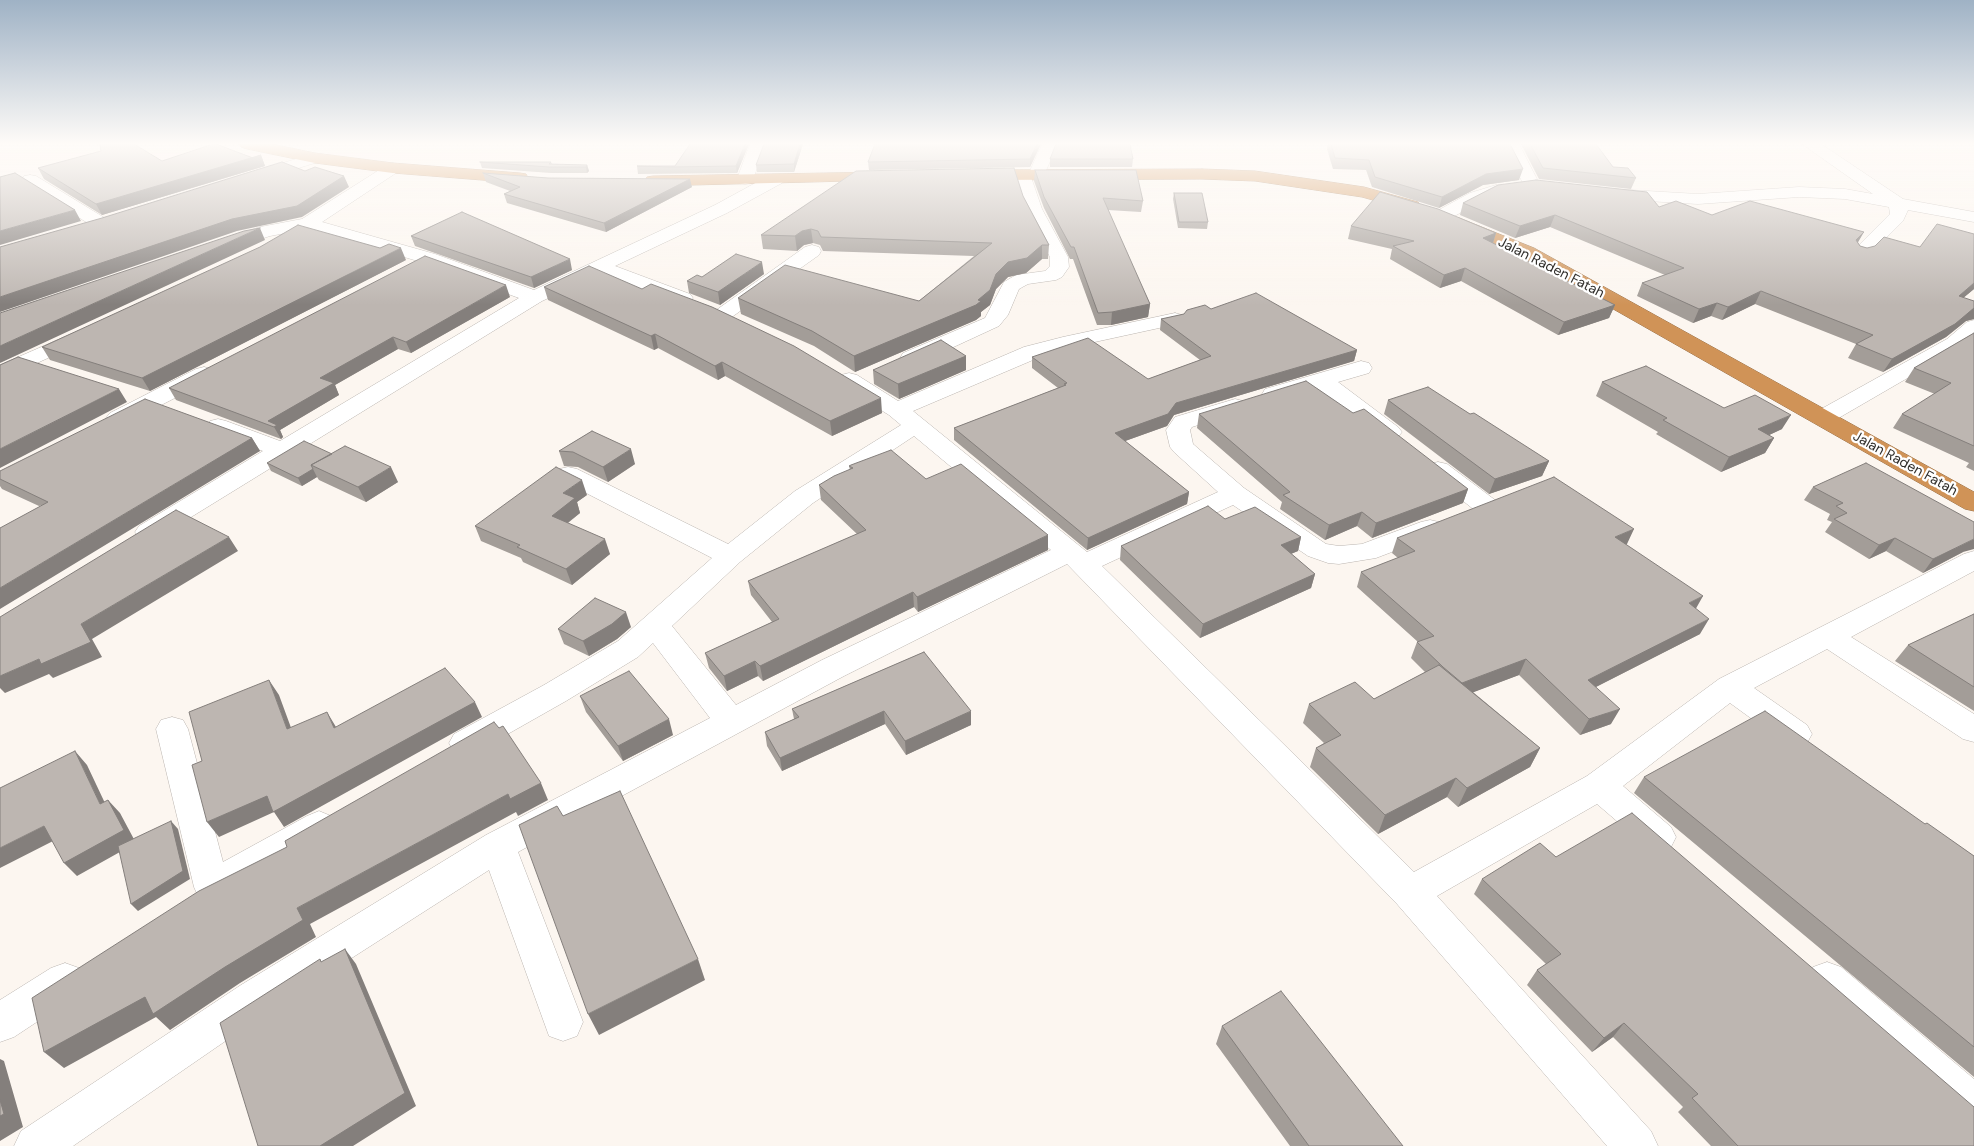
<!DOCTYPE html>
<html>
<head>
<meta charset="utf-8">
<style>
  body { margin:0 }
  canvas { display:block; background:#fcf6f0 }
</style>
</head>
<body>
<canvas width="1974" height="1146"></canvas>
<script>
const g = document.querySelector('canvas').getContext('2d');
g.lineJoin = 'round';
function poly(rows) {
  const path = new Path2D();
  for (const r of rows) {
    path.moveTo(r[0], r[1]);
    for (let i = 2; i < r.length; i += 2) path.lineTo(r[i], r[i + 1]);
  }
  return path;
}
function strokePath(path, color, width, dash) {
  g.strokeStyle = color;
  g.lineWidth = width;
  g.lineCap = dash ? 'butt' : 'round';
  g.setLineDash(dash || []);
  g.stroke(path);
}
function paint(path, color) {
  g.fillStyle = color;
  g.fill(path, 'evenodd');
}
function label(font, color, halo, rows, align = 'center') {
  g.font = font + ' "DM Sans",sans-serif';
  g.lineWidth = 4.5;
  g.setLineDash([]);
  g.textBaseline = 'middle';
  g.strokeStyle = halo;
  g.fillStyle = color;
  for (const [text, x, y, turn = 0] of rows) {
    g.save();
    g.translate(x, y);
    g.rotate((+turn || 0) * Math.PI / 180);
    g.textAlign = isNaN(turn) ? turn : align;
    if (halo) g.strokeText(text, 0, 0);
    g.fillText(text, 0, 0);
    g.restore();
  }
}
const street = poly([
  [750,144,766,144,753,179,751,183,745,184,739,183,737,179,750,144],
  [1042,144,1058,144,1043,177,1037,179,1031,177,1042,209,1068,257,1069,267,1062,277,1056,280,1028,284,1019,289,1008,315,999,326,919,363,911,364,903,363,900,358,903,353,985,318,1004,282,1016,275,1045,271,1050,266,1050,257,1024,209,1014,175,1016,172,1022,170,1029,173,1042,144],
  [1503,144,1519,144,1540,185,1538,189,1526,189,1503,144],
  [1802,144,1821,144,1903,199,1974,212,1974,222,1908,210,1903,221,1867,257,1860,259,1853,257,1851,253,1890,214,1889,207,1845,199,1799,197,1698,204,1613,199,1607,198,1605,194,1607,190,1613,189,1698,194,1799,187,1845,189,1873,194,1802,144],
  [315,153,321,155,323,158,321,161,254,182,248,180,246,177,248,174,315,153],
  [393,163,399,165,401,168,399,171,322,222,435,254,534,290,715,205,770,175,782,175,784,179,782,183,727,213,615,266,690,294,693,298,690,302,683,304,676,302,600,274,542,301,157,538,148,540,139,538,135,532,139,526,263,451,210,431,206,426,210,421,218,419,226,421,280,441,519,298,421,262,310,229,298,234,291,232,270,236,226,250,220,248,217,244,220,240,260,227,302,219,387,165,393,163],
  [30,175,36,176,108,220,111,224,108,228,102,229,96,228,24,184,22,180,24,176,30,175],
  [1496,185,1502,186,1504,190,1502,194,1482,201,1447,220,1441,221,1435,220,1432,216,1435,212,1470,193,1496,185],
  [812,245,819,247,821,251,819,255,729,319,722,321,715,319,712,315,715,311,805,247,812,245],
  [1175,313,1182,315,1185,319,1182,323,1067,348,1040,357,913,411,1087,552,1218,492,1174,452,1170,447,1166,430,1175,417,1235,399,1243,401,1246,406,1243,411,1192,427,1190,430,1193,444,1244,488,1326,544,1339,546,1362,544,1421,522,1430,520,1439,522,1443,528,1439,534,1376,558,1339,564,1328,563,1308,556,1233,505,1102,566,1414,872,1587,776,1719,679,1964,554,1974,551,1974,571,1851,637,1974,714,1974,742,1963,739,1827,649,1754,688,1807,725,1812,734,1807,743,1796,746,1785,743,1730,703,1623,786,1671,827,1676,837,1671,847,1659,852,1647,847,1597,804,1437,896,1651,1131,1658,1146,1607,1146,1397,904,1067,564,844,676,518,852,583,1022,577,1036,563,1041,549,1036,489,870,269,1011,73,1146,14,1146,21,1131,241,985,486,835,710,718,653,643,638,657,566,701,476,752,465,756,454,752,449,743,454,734,544,685,618,641,712,558,559,479,556,474,559,469,568,467,577,469,728,544,795,491,901,425,889,415,841,385,838,380,841,375,849,373,857,375,898,401,1024,347,1063,337,1175,313],
  [914,436,1051,550,822,660,736,705,672,626,740,562,813,503,914,436],
  [1974,320,1974,337,1961,347,1830,423,1822,425,1814,423,1810,418,1814,413,1947,339,1967,322,1974,320],
  [78,331,85,333,88,337,85,341,0,380,0,365,78,331],
  [1361,361,1369,363,1372,368,1369,373,1338,382,1398,427,1402,432,1398,437,1390,439,1382,437,1317,388,1273,401,1265,399,1262,394,1265,389,1361,361],
  [204,367,212,369,215,374,212,379,126,423,118,425,110,423,106,418,110,413,196,369,204,367],
  [1438,462,1447,464,1495,500,1499,506,1495,512,1486,514,1477,512,1429,474,1426,469,1429,464,1438,462],
  [172,717,183,720,188,729,223,862,307,816,319,811,331,816,336,826,331,836,225,898,212,903,199,898,194,887,156,729,161,720,172,717],
  [1827,962,1841,967,1974,1079,1974,1127,1959,1121,1813,993,1808,980,1813,967,1827,962],
  [65,963,79,968,84,981,79,994,14,1037,0,1042,0,1000,51,968,65,963]
]);
const highway = poly([
  [239,144,272,144,315,153,393,163,520,173,526,174,528,178,526,182,520,183,393,173,315,163,247,149,241,147,239,144],
  [1202,169,1255,171,1364,187,1418,202,1421,206,1418,210,1412,211,1362,197,1255,181,1202,179,978,180,972,178,970,175,972,172,978,170,1202,169],
  [883,172,889,174,891,177,889,180,653,186,647,185,645,181,647,177,653,176,883,172],
  [1459,218,1534,248,1974,492,1974,511,1965,509,1520,256,1453,227,1450,223,1453,219,1459,218]
]);
strokePath(street, '#bbb5b0', 1);
strokePath(highway, '#987048', 1);
paint(street, '#fff');
paint(highway, '#d09357');
paint(poly([
  [690,144,749,144,737,173,638,174,637,166,675,166],
  [764,144,803,144,794,172,757,172,756,165],
  [875,144,1041,144,1030,167,869,170,868,162],
  [1328,144,1510,144,1519,180,1483,185,1439,208,1372,187,1366,170,1333,169,1327,149],
  [1521,144,1596,144,1613,167,1636,178,1631,189,1539,179],
  [261,155,265,166,102,215,44,179,38,168,162,161,253,158],
  [1050,159,1133,159,1132,167,1050,167],
  [480,162,551,162,552,164,587,165,589,171,587,173,551,173,482,168],
  [1035,170,1143,201,1141,212,1108,210,1150,304,1148,317,1111,325,1097,325,1073,259,1070,259,1044,208,1034,181],
  [483,173,548,178,692,187,606,232,507,203,504,194,510,191,486,182],
  [1174,193,1208,222,1207,229,1178,228,1173,199],
  [1023,196,1049,245,1048,259,1042,259,1026,273,1008,277,996,289,990,305,981,312,981,316,976,320,855,372,814,346,741,314,738,298,919,301,974,256,823,251,820,245,813,243,804,245,797,251,763,249,761,235],
  [1463,203,1659,207,1712,215,1858,243,1860,246,1867,248,1920,247,1974,234,1974,289,1963,298,1974,301,1974,319,1966,321,1946,337,1883,372,1848,358,1856,344,1755,304,1722,320,1711,316,1693,323,1637,296,1642,283,1665,275,1550,227,1515,238,1460,215],
  [1351,226,1496,233,1493,243,1615,305,1609,318,1558,335,1461,281,1440,288,1390,259,1392,249,1348,239],
  [411,236,572,270,534,288,415,246],
  [406,260,150,391,50,360,42,347],
  [764,274,720,305,689,293,687,281,702,277],
  [544,287,882,413,832,436,725,376,718,380,658,348,654,350,548,300],
  [510,297,411,353,398,349,335,385,339,395,280,430,283,437,281,439,176,400,169,388],
  [1211,309,1357,350,1354,361,1174,415,1167,426,1125,441,1189,492,1187,504,1087,550,954,440,954,428,1058,388,1032,368,1032,357,1148,379,1200,360,1160,330,1161,319],
  [1974,333,1974,471,1966,467,1969,463,1893,428,1902,414,1935,394,1905,382,1914,368],
  [966,356,966,370,899,399,874,384,873,370],
  [1602,382,1724,408,1782,429,1769,435,1774,438,1765,453,1721,472,1656,434,1658,432,1596,396],
  [1388,400,1470,414,1549,461,1542,476,1489,494,1384,414],
  [1353,413,1468,489,1463,503,1372,538,1357,526,1325,540,1280,509,1282,502,1197,428,1199,414],
  [592,431,635,464,608,482,578,467,564,466,559,451],
  [252,438,260,451,39,506,2,489,0,486,0,471],
  [332,454,398,482,366,502,319,480,317,477,302,486,271,471,267,463],
  [849,466,926,479,1048,550,918,612,914,607,763,681,758,676,727,691,709,668,705,653,772,622,751,595,748,581,857,534,821,500,819,485,850,470],
  [1813,487,1963,552,1923,573,1886,551,1869,559,1825,532,1832,522,1827,520,1830,514,1804,500],
  [587,495,577,502,580,513,568,523,610,554,572,585,523,562,521,558,481,541,475,526],
  [1225,519,1301,537,1298,551,1291,554,1315,574,1311,588,1200,638,1120,560,1121,546],
  [1397,538,1627,544,1626,544,1696,609,1700,634,1596,687,1611,724,1580,735,1519,675,1473,692,1540,748,1530,767,1458,807,1447,797,1378,834,1310,767,1316,748,1324,743,1303,723,1309,704,1374,699,1425,672,1411,658,1417,642,1418,642,1357,587,1361,572,1398,558,1392,553],
  [1974,614,1974,711,1895,661,1908,645],
  [631,627,617,639,589,656,564,644,558,629],
  [924,652,971,725,906,755,885,724,782,771,767,746,765,732,794,719,792,709],
  [580,696,673,735,623,761,586,712],
  [1644,777,1925,824,1974,856,1974,1077,1634,793],
  [1556,857,1974,1146,1711,1146,1678,1112,1683,1107,1613,1037,1592,1052,1527,985,1537,970,1546,964,1474,894,1482,879],
  [1222,1026,1403,1146,1290,1146,1216,1044]
]), '#a39d98');
paint(poly([
  [745,144,749,144,737,173,736,166],
  [800,144,803,144,794,172,794,164],
  [1037,144,1041,144,1030,167,1030,159],
  [261,155,265,166,102,215,96,204],
  [587,165,589,171,587,173,586,167],
  [1523,169,1519,180,1483,185,1439,208,1442,197,1486,174],
  [344,176,349,187,302,217,237,231,0,312,0,297],
  [690,179,692,187,606,232,604,223],
  [75,210,81,221,0,245,0,231],
  [1555,215,1550,227,1515,238,1520,226],
  [260,228,265,240,0,363,0,346],
  [811,229,813,243,804,245,797,251,795,236,802,231],
  [1864,232,1857,244,1856,240],
  [1496,233,1492,246,1483,238],
  [1042,245,1042,259,1026,273,1008,277,996,289,990,305,981,312,981,316,976,320,855,372,854,356,978,300,996,274,1008,262],
  [401,248,406,260,150,391,142,378],
  [570,259,572,270,534,288,531,277],
  [762,262,764,274,720,305,718,292],
  [1465,268,1461,281,1440,288,1444,275],
  [1974,283,1974,289,1950,309,1959,296],
  [506,285,510,297,411,353,406,342],
  [1761,291,1755,304,1722,320,1728,307],
  [1717,303,1711,316,1693,323,1699,309],
  [1150,304,1148,317,1111,325,1112,312],
  [1615,305,1609,318,1558,335,1564,322],
  [1974,308,1974,319,1966,321,1946,337,1883,372,1892,359],
  [655,334,658,348,654,350,651,336],
  [393,337,398,349,335,385,339,395,280,430,283,437,281,439,274,427,268,421,320,378],
  [1357,350,1354,361,1174,415,1167,426,1114,445,1115,433,1176,403],
  [966,356,966,370,899,399,898,384],
  [722,362,725,376,718,380,715,366],
  [119,389,127,402,0,468,0,449],
  [881,398,882,413,832,436,830,421],
  [1791,415,1782,429,1750,444,1758,429],
  [252,438,260,451,0,609,0,588],
  [1774,438,1765,453,1721,472,1729,457],
  [631,449,635,464,608,482,603,467],
  [1549,461,1542,476,1489,494,1495,479],
  [391,467,398,482,366,502,358,487],
  [313,469,317,477,302,486,298,478],
  [582,480,587,495,577,502,580,513,557,531,552,516,563,493],
  [1468,489,1463,503,1372,538,1376,523],
  [1189,492,1187,504,1087,550,1088,538],
  [1362,512,1357,526,1325,540,1329,525],
  [1634,529,1627,544,1608,552,1615,537],
  [1048,535,1048,550,918,612,917,597],
  [229,537,238,551,92,639,102,657,53,678,49,674,5,693,0,688,0,676,39,659,81,624],
  [1301,537,1298,551,1278,559,1281,545],
  [1895,538,1886,551,1869,559,1879,545],
  [605,539,610,554,572,585,566,569],
  [1974,539,1974,549,1963,552,1923,573,1933,559],
  [1315,574,1311,588,1200,638,1203,624],
  [913,592,914,607,763,681,760,666],
  [1703,596,1694,612,1689,603],
  [626,612,631,627,617,639,589,656,583,641],
  [1709,619,1700,634,1580,695,1588,680],
  [1526,659,1519,675,1453,700,1460,684],
  [755,661,758,676,727,691,724,676],
  [269,680,279,695,297,744,287,729],
  [475,702,482,717,284,827,274,812,219,837,207,822],
  [1620,709,1611,724,1580,735,1589,719],
  [884,711,885,724,782,771,780,758],
  [971,711,971,725,906,755,905,741],
  [327,712,336,727,334,728],
  [669,719,673,735,623,761,618,746],
  [1540,748,1530,767,1458,807,1467,788],
  [75,751,87,765,112,818,100,804],
  [1456,778,1447,797,1378,834,1385,815],
  [541,783,548,800,518,816,516,812,310,924,316,937,240,983,170,1030,156,1017,64,1068,44,1052,297,908,508,794],
  [108,800,120,813,136,843,77,876,64,863],
  [171,821,178,829,190,879,138,911,131,904],
  [44,826,57,839,0,868,0,848],
  [345,949,356,964,416,1106,353,1146,320,1146],
  [698,959,705,980,599,1035,588,1014],
  [1624,1023,1613,1037,1592,1052,1604,1038],
  [0,1059,4,1061,23,1127,0,1141]
]), '#847f7c');
const building = poly([
  [100,144,134,144,162,161,213,144,216,144,253,158,261,155,96,204,38,168,101,151,100,144],
  [690,144,745,144,736,166,670,167,637,166,675,166,690,144],
  [764,144,800,144,794,164,756,165,764,144],
  [875,144,1037,144,1030,159,868,162,875,144],
  [1056,144,1130,144,1133,159,1050,159,1056,144],
  [1331,144,1510,144,1523,169,1486,174,1442,197,1375,177,1369,160,1335,158,1331,144],
  [1530,144,1596,144,1613,167,1628,168,1636,178,1543,168,1530,144],
  [282,162,305,171,315,167,344,176,297,206,232,219,0,297,0,247,102,218,282,162],
  [480,162,551,162,549,164,587,165,586,167,549,167,480,162],
  [1014,168,1023,196,1049,245,1042,245,1027,258,1008,262,996,274,990,290,978,300,981,301,976,305,854,356,812,331,738,298,785,265,919,301,992,243,821,237,818,231,811,229,802,231,795,236,761,235,856,171,1014,168],
  [1035,170,1136,170,1143,201,1103,198,1150,304,1112,312,1098,313,1074,247,1071,247,1044,197,1035,170],
  [15,173,75,210,0,231,0,177,15,173],
  [483,173,548,178,690,179,604,223,504,194,520,187,483,173],
  [1536,180,1647,192,1659,207,1676,201,1712,215,1750,201,1864,232,1856,240,1860,246,1867,248,1875,246,1884,237,1920,247,1937,224,1974,234,1974,283,1959,296,1974,301,1974,308,1955,324,1892,359,1856,344,1873,335,1761,291,1728,307,1717,303,1699,309,1642,283,1684,268,1555,215,1520,226,1463,203,1498,185,1536,180],
  [1380,192,1438,209,1496,233,1483,238,1615,305,1564,322,1465,268,1444,275,1393,246,1414,241,1351,226,1380,192],
  [1174,193,1202,193,1208,222,1179,222,1174,193],
  [462,212,570,259,531,277,411,236,462,212],
  [298,225,380,248,389,244,401,248,142,378,42,347,260,247,298,225],
  [260,228,0,346,0,313,244,231,260,228],
  [736,254,762,262,718,292,687,281,697,275,702,277,736,254],
  [425,256,506,285,406,342,393,337,320,378,334,383,268,421,277,425,274,427,169,388,425,256],
  [589,266,642,289,651,284,712,307,794,346,881,398,830,421,722,362,715,366,655,334,651,336,544,287,589,266],
  [1256,293,1357,350,1176,403,1168,414,1115,433,1189,492,1088,538,954,428,1066,385,1064,384,1067,383,1032,357,1088,338,1148,379,1211,356,1161,319,1184,314,1187,310,1205,305,1211,309,1256,293],
  [1974,333,1974,446,1902,414,1951,383,1914,368,1974,333],
  [941,340,966,356,898,384,873,370,941,340],
  [18,357,119,389,0,449,0,365,18,357],
  [1646,366,1724,408,1755,395,1791,415,1758,429,1774,438,1729,457,1663,420,1667,418,1602,382,1646,366],
  [1306,381,1353,413,1364,409,1468,489,1376,523,1362,512,1329,525,1283,495,1290,492,1199,414,1306,381],
  [1428,387,1470,414,1474,413,1549,461,1495,479,1388,400,1428,387],
  [145,399,252,438,0,588,0,528,48,502,0,479,0,471,145,399],
  [592,431,631,449,603,467,573,452,559,451,592,431],
  [304,441,332,454,311,465,313,469,298,478,267,463,304,441],
  [345,446,391,467,358,487,311,465,345,446],
  [891,450,926,479,961,464,1048,535,917,597,913,592,760,666,755,661,724,676,705,653,779,619,748,581,866,530,819,485,834,476,853,468,849,466,851,465,891,450],
  [1866,463,1974,522,1974,539,1933,559,1895,538,1879,545,1834,519,1847,513,1836,506,1843,503,1813,487,1866,463],
  [556,467,582,480,563,493,575,498,552,516,605,539,566,569,517,547,520,545,475,526,556,467],
  [1554,477,1634,529,1615,537,1703,596,1689,603,1709,619,1588,680,1620,709,1589,719,1526,659,1462,683,1443,667,1417,642,1434,636,1361,572,1415,551,1397,538,1554,477],
  [1208,506,1225,519,1255,507,1301,537,1281,545,1315,574,1203,624,1121,546,1208,506],
  [176,510,229,537,81,624,91,642,41,664,39,659,0,676,0,617,176,510],
  [595,598,626,612,612,624,583,641,558,629,595,598],
  [1974,614,1974,687,1908,645,1974,614],
  [924,652,971,711,905,741,884,711,780,758,765,732,799,717,792,709,924,652],
  [1439,665,1540,748,1467,788,1456,778,1385,815,1316,748,1341,735,1309,704,1355,682,1374,699,1439,665],
  [445,668,475,702,273,812,267,796,207,822,192,765,202,761,189,712,269,680,287,729,327,712,334,728,445,668],
  [629,671,669,719,618,746,580,696,629,671],
  [1765,711,1925,824,1927,823,1974,856,1974,1047,1644,777,1765,711],
  [494,722,499,728,503,726,541,783,510,799,508,794,297,908,303,920,225,967,153,1014,145,997,44,1052,32,998,199,891,287,847,285,841,494,722],
  [75,751,100,804,108,800,124,830,64,863,44,826,0,848,0,788,75,751],
  [620,791,698,959,588,1014,519,825,557,806,563,816,620,791],
  [1632,813,1974,1107,1974,1146,1738,1146,1692,1098,1698,1094,1624,1023,1604,1038,1537,970,1561,954,1482,879,1540,843,1556,857,1632,813],
  [171,821,183,871,131,904,118,846,171,821],
  [345,949,405,1093,320,1146,258,1146,220,1023,320,959,321,962,345,949],
  [1281,991,1403,1146,1309,1146,1222,1026,1281,991],
  [0,1100,4,1114,0,1116,0,1100]
]);
paint(building, '#bdb6b1');
strokePath(building, '#847f7c', 1);
const sky = g.createLinearGradient(0, 0, 0, 305);
sky.addColorStop(0, '#9fb2c5');
sky.addColorStop(0.47, '#fefbf8');
sky.addColorStop(1, '#fefbf800');
g.fillStyle = sky;
g.fillRect(0, 0, 1974, 305);
label('14px', '#312f2c', '#fff', [
  ["Jalan Raden Fatah",1551,268,27],
  ["Jalan Raden Fatah",1905,464,29]
]);
</script>
</body>
</html>
